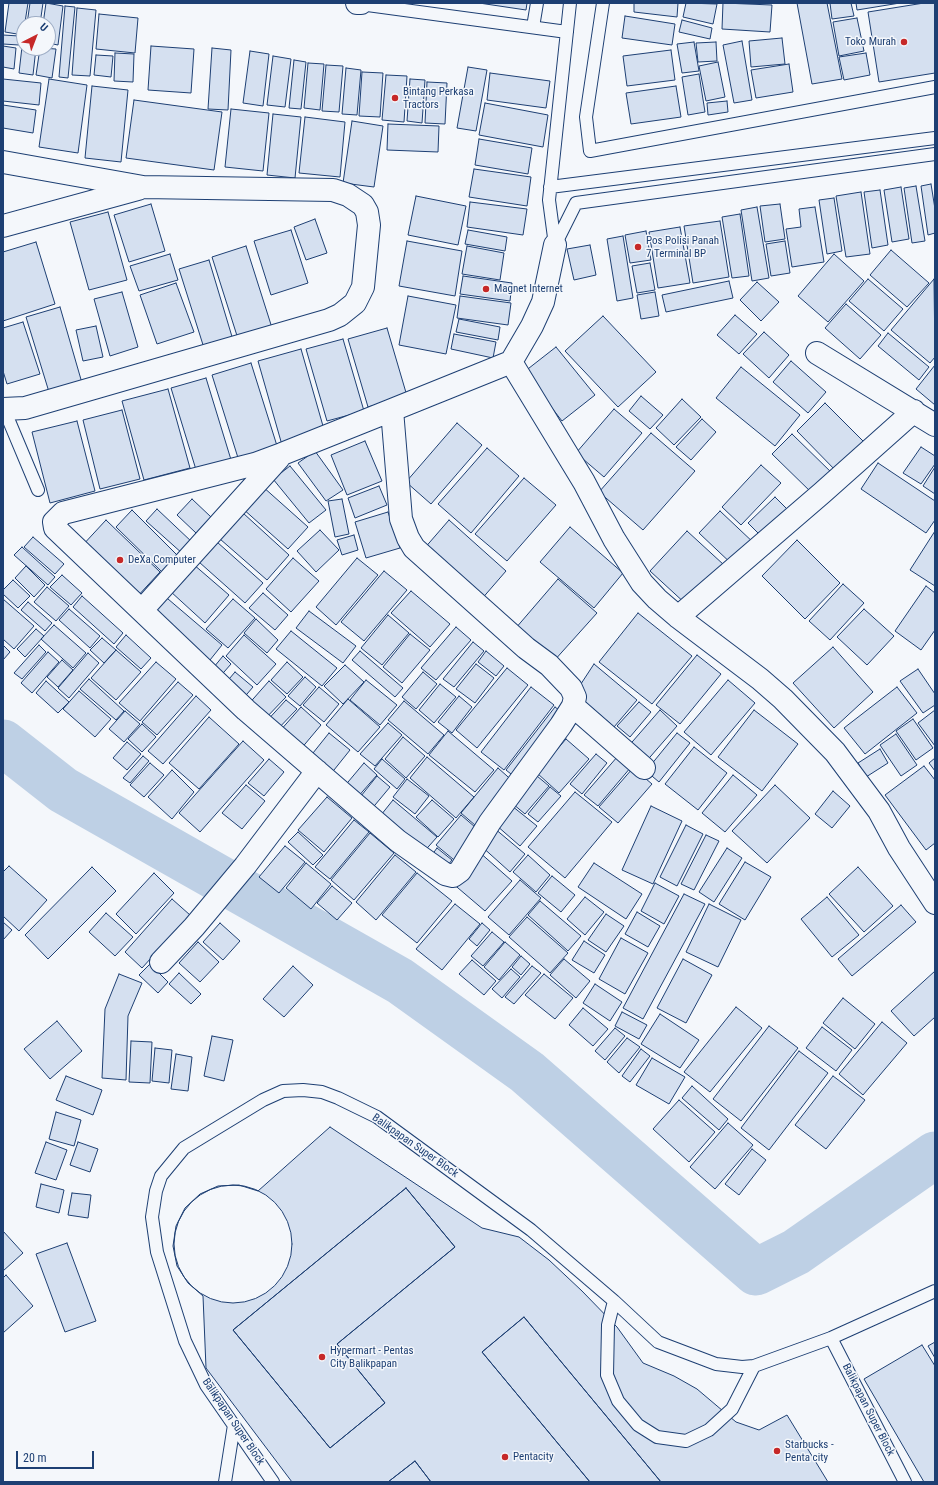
<!DOCTYPE html>
<html>
<head>
<meta charset="utf-8">
<style>
  body { margin:0 }
  #map { position:relative; width:938px; height:1485px; overflow:hidden; background:#f4f7fb; font-family:"Roboto Condensed",sans-serif }
  canvas { display:block }
  .frame { position:absolute; inset:0; border:4px solid #1d3f73; pointer-events:none }
  .north { position:absolute; left:16px; top:16px; width:40px; height:40px; box-sizing:border-box; background:#f4f7fb; border:1px solid #9eadc5; border-radius:50%; rotate:42deg; font-size:11px; font-weight:700; line-height:16px; text-align:center; color:#1d3f73 }
  .north::after { content:''; display:block; margin:auto; width:14px; height:18px; background:#c62828; clip-path:polygon(50% 0,100% 100%,50% 72%,0 100%) }
  .scale { position:absolute; left:16px; top:1451px; width:78px; height:18px; box-sizing:border-box; border:2px solid #1d3f73; border-top:0; padding-left:5px; font-size:12px; line-height:14px; white-space:nowrap; color:#1d3f73; -webkit-text-stroke:3px #f4f7fb; paint-order:stroke }
</style>
</head>
<body>
<div id="map">
<canvas width="938" height="1485"></canvas>
<div class="frame"></div>
<div class="north">U</div>
<div class="scale">20 m</div>
</div>
<script>
const g = document.querySelector('canvas').getContext('2d');
g.lineJoin = 'round';
function poly(rows) {
  const path = new Path2D();
  for (const r of rows) {
    if (r.length === 3) {
      path.moveTo(r[0] + r[2], r[1]);
      path.arc(r[0], r[1], r[2], 0, 2 * Math.PI);
      continue;
    }
    path.moveTo(r[0], r[1]);
    for (let i = 2; i < r.length; i += 2) path.lineTo(r[i], r[i + 1]);
  }
  return path;
}
function strokePath(path, color, width, dash) {
  g.strokeStyle = color;
  g.lineWidth = width;
  g.lineCap = dash ? 'butt' : 'round';
  g.setLineDash(dash || []);
  g.stroke(path);
}
function paint(path, color) {
  g.fillStyle = color;
  g.fill(path, 'evenodd');
}
function label(font, color, halo, rows, align = 'center') {
  g.font = font + ' "Roboto Condensed",sans-serif';
  g.lineWidth = 3;
  g.setLineDash([]);
  g.textBaseline = 'middle';
  g.strokeStyle = halo;
  g.fillStyle = color;
  for (const [text, x, y, turn = 0] of rows) {
    g.save();
    g.translate(x, y);
    g.rotate((+turn || 0) * Math.PI / 180);
    g.textAlign = isNaN(turn) ? turn : align;
    if (halo) g.strokeText(text, 0, 0);
    g.fillText(text, 0, 0);
    g.restore();
  }
}
strokePath(poly([
  [3,743,63,790,400,981,527,1072,756,1272,796,1252,935,1155]
]), '#bed0e5', 47);
const building = poly([
  [9,3,28,3,23,35,5,32,9,3],
  [30,3,43,3,40,24,27,24,30,3],
  [46,3,63,6,58,45,48,43,48,24,43,24,46,3],
  [479,3,527,3,526,10,479,3],
  [634,3,678,3,677,17,634,12,634,3],
  [686,3,717,4,713,24,683,17,686,3],
  [723,3,772,5,770,32,722,29,723,3],
  [797,3,827,3,842,79,812,84,797,3],
  [830,3,851,3,854,16,832,19,830,3],
  [856,3,900,3,857,10,856,3],
  [924,3,935,3,935,73,879,82,868,12,924,3],
  [65,6,75,7,68,78,59,77,65,6],
  [77,8,96,10,90,76,72,75,77,8],
  [99,14,138,18,135,53,96,49,99,14],
  [625,16,675,24,672,45,622,38,625,16],
  [857,18,864,51,839,56,833,22,857,18],
  [682,20,712,28,710,39,679,32,682,20],
  [3,35,19,36,19,45,3,44,3,35],
  [23,38,24,48,36,48,33,75,19,73,23,38],
  [782,38,785,64,751,67,749,41,782,38],
  [742,41,752,100,734,103,723,45,742,41],
  [694,42,699,71,682,73,677,44,694,42],
  [716,42,717,61,698,62,696,43,716,42],
  [3,46,16,48,14,69,3,67,3,46],
  [151,46,194,49,191,93,148,90,151,46],
  [40,48,56,49,52,78,36,75,40,48],
  [212,48,231,50,228,110,208,109,212,48],
  [671,50,675,80,627,86,623,56,671,50],
  [250,51,269,54,263,106,243,103,250,51],
  [115,53,134,54,133,82,114,81,115,53],
  [866,53,870,75,844,80,839,57,866,53],
  [96,55,113,56,111,77,94,75,96,55],
  [273,56,291,59,285,107,267,105,273,56],
  [294,60,306,62,301,109,289,108,294,60],
  [718,62,725,97,706,101,699,66,718,62],
  [308,63,324,64,320,110,304,108,308,63],
  [789,64,793,92,756,98,751,70,789,64],
  [326,65,343,66,339,112,322,111,326,65],
  [468,67,487,70,476,131,457,128,468,67],
  [346,68,361,70,357,115,342,114,346,68],
  [362,72,383,73,380,117,359,116,362,72],
  [490,73,550,81,546,108,487,100,490,73],
  [699,74,705,112,688,115,682,77,699,74],
  [386,75,407,76,404,122,382,120,386,75],
  [3,79,41,83,39,105,3,101,3,79],
  [49,79,87,85,78,153,39,147,49,79],
  [410,79,425,80,422,123,407,121,410,79],
  [427,82,447,83,445,124,425,123,427,82],
  [92,86,128,90,121,162,85,158,92,86],
  [676,86,681,117,631,124,626,93,676,86],
  [134,100,222,112,214,170,126,158,134,100],
  [727,101,728,112,708,115,707,103,727,101],
  [485,103,548,115,543,147,479,135,485,103],
  [3,105,36,110,33,133,3,128,3,105],
  [231,109,269,113,263,171,225,167,231,109],
  [273,114,301,117,295,178,267,175,273,114],
  [305,117,345,122,340,177,299,173,305,117],
  [352,121,383,126,374,187,343,183,352,121],
  [388,124,439,126,438,152,387,150,388,124],
  [479,139,532,148,528,174,475,165,479,139],
  [474,169,531,177,527,206,469,197,474,169],
  [931,184,935,209,935,233,928,235,921,186,931,184],
  [916,186,925,241,912,243,904,188,916,186],
  [901,187,909,239,892,242,884,190,901,187],
  [880,190,888,245,872,248,864,192,880,190],
  [861,192,870,254,846,257,836,196,861,192],
  [416,196,466,206,458,245,408,235,416,196],
  [834,198,842,251,827,254,819,200,834,198],
  [470,202,527,209,523,235,467,227,470,202],
  [151,204,165,251,129,262,114,215,151,204],
  [780,204,785,239,765,242,760,206,780,204],
  [757,207,769,278,752,281,741,210,757,207],
  [815,207,824,262,792,267,786,229,801,227,799,209,815,207],
  [108,212,127,280,89,290,70,222,108,212],
  [740,214,749,276,732,278,722,217,740,214],
  [315,219,327,253,306,260,294,227,315,219],
  [720,221,729,277,693,283,684,226,720,221],
  [680,227,690,283,658,288,649,232,680,227],
  [291,230,308,283,271,295,254,241,291,230],
  [468,230,507,237,505,251,465,244,468,230],
  [646,231,651,260,630,263,625,235,646,231],
  [623,236,633,298,617,301,607,239,623,236],
  [407,241,462,251,455,296,399,286,407,241],
  [785,241,790,273,771,276,766,244,785,241],
  [36,242,55,304,3,321,3,252,36,242],
  [590,245,596,275,574,280,567,249,590,245],
  [246,246,273,331,239,342,212,257,246,246],
  [467,246,504,253,500,280,462,274,467,246],
  [891,250,929,283,907,307,870,275,891,250],
  [170,254,178,280,139,291,130,266,170,254],
  [834,254,864,281,828,322,798,296,834,254],
  [209,260,233,340,204,348,179,269,209,260],
  [650,263,655,290,637,293,632,266,650,263],
  [463,276,512,283,510,301,460,294,463,276],
  [868,279,903,309,884,331,849,301,868,279],
  [934,279,935,357,930,363,891,330,934,279],
  [729,281,733,298,666,312,662,295,729,281],
  [757,282,779,302,761,321,740,300,757,282],
  [176,283,194,332,157,344,140,295,176,283],
  [122,292,138,347,110,356,94,299,122,292],
  [655,292,659,316,641,319,637,295,655,292],
  [408,296,456,305,446,354,399,345,408,296],
  [460,296,511,303,508,325,457,318,460,296],
  [846,304,881,335,860,359,825,328,846,304],
  [60,307,82,383,49,392,26,317,60,307],
  [735,315,757,334,739,354,717,335,735,315],
  [603,316,656,372,618,407,565,351,603,316],
  [459,319,500,327,498,340,456,332,459,319],
  [23,322,40,374,7,384,3,371,3,328,23,322],
  [96,326,103,357,83,361,76,330,96,326],
  [387,328,407,396,368,407,348,339,387,328],
  [764,332,789,355,769,378,743,354,764,332],
  [888,333,929,367,919,380,878,346,888,333],
  [454,334,496,342,493,358,451,349,454,334],
  [343,339,364,411,327,421,306,349,343,339],
  [556,347,595,395,562,421,524,372,556,347],
  [301,349,325,433,282,445,258,361,301,349],
  [791,361,826,392,808,413,773,382,791,361],
  [251,363,278,449,239,461,212,375,251,363],
  [935,365,935,405,916,389,935,365],
  [741,367,800,415,775,446,716,398,741,367],
  [206,378,232,463,197,473,171,388,206,378],
  [168,389,190,468,144,480,122,401,168,389],
  [641,396,663,415,650,429,629,411,641,396],
  [682,399,701,417,674,445,656,428,682,399],
  [825,403,868,446,839,474,797,431,825,403],
  [614,409,642,433,604,477,576,453,614,409],
  [122,410,140,479,100,489,83,420,122,410],
  [702,419,716,432,691,460,676,447,702,419],
  [77,421,95,491,50,503,32,432,77,421],
  [457,423,482,445,431,504,406,482,457,423],
  [651,433,695,471,643,530,599,492,651,433],
  [792,434,834,475,814,495,772,454,792,434],
  [365,441,382,481,347,495,331,455,365,441],
  [921,447,935,456,935,464,921,484,903,473,921,447],
  [487,448,519,476,471,533,438,504,487,448],
  [315,451,343,490,326,501,298,463,315,451],
  [878,463,935,501,935,520,926,533,861,489,878,463],
  [761,465,781,483,741,525,722,507,761,465],
  [290,466,326,510,309,523,273,479,290,466],
  [935,467,935,494,923,486,935,467],
  [524,478,556,505,507,561,475,534,524,478],
  [262,486,308,527,288,549,242,508,262,486],
  [379,486,387,505,355,518,348,498,379,486],
  [775,497,790,512,764,539,748,523,775,497],
  [192,499,211,517,196,533,177,515,192,499],
  [342,499,349,534,335,537,328,501,342,499],
  [157,509,193,543,183,554,146,521,157,509],
  [132,510,179,557,163,573,116,527,132,510],
  [720,511,756,545,735,567,699,533,720,511],
  [388,512,400,548,366,558,355,522,388,512],
  [243,513,289,555,267,580,220,539,243,513],
  [106,520,160,572,135,599,81,547,106,520],
  [449,520,506,571,480,601,423,550,449,520],
  [570,527,623,573,594,608,540,562,570,527],
  [320,530,339,550,316,572,297,551,320,530],
  [687,531,724,565,687,605,650,571,687,531],
  [935,531,935,586,910,570,935,531],
  [354,535,358,550,342,555,337,540,354,535],
  [33,537,64,564,55,574,24,547,33,537],
  [797,540,840,583,805,619,762,576,797,540],
  [217,542,263,583,245,603,199,562,217,542],
  [22,547,55,577,48,585,14,555,22,547],
  [293,558,319,581,291,612,266,589,293,558],
  [357,558,378,575,336,625,316,607,357,558],
  [193,564,229,595,205,623,170,591,193,564],
  [26,566,45,585,34,597,15,578,26,566],
  [384,571,407,590,364,641,341,622,384,571],
  [62,575,82,593,71,605,50,587,62,575],
  [558,579,597,613,553,662,515,629,558,579],
  [13,580,30,596,18,608,3,594,3,590,13,580],
  [843,584,864,603,830,640,809,621,843,584],
  [926,586,935,593,935,630,921,650,895,631,926,586],
  [47,587,69,606,56,621,34,602,47,587],
  [411,591,450,624,430,647,391,613,411,591],
  [161,593,222,645,206,665,146,612,161,593],
  [263,593,288,615,275,630,249,608,263,593],
  [82,596,123,633,114,644,73,607,82,596],
  [3,599,34,626,14,649,3,639,3,599],
  [233,599,255,618,228,648,206,629,233,599],
  [28,602,52,623,45,631,21,610,28,602],
  [69,609,100,636,90,648,59,620,69,609],
  [864,609,894,636,867,665,837,637,864,609],
  [309,611,356,646,343,663,296,628,309,611],
  [638,613,692,656,652,704,599,662,638,613],
  [388,615,409,633,382,665,361,648,388,615],
  [256,619,278,640,267,653,244,633,256,619],
  [54,625,86,653,73,668,41,639,54,625],
  [456,627,471,640,436,680,421,668,456,627],
  [36,629,44,636,25,657,17,649,36,629],
  [291,631,337,668,322,686,276,649,291,631],
  [410,634,430,650,402,683,383,667,410,634],
  [126,635,151,658,141,669,116,647,126,635],
  [244,635,276,664,257,685,226,656,244,635],
  [102,638,116,650,104,663,90,650,102,638],
  [473,642,484,651,454,687,443,679,473,642],
  [3,645,10,652,3,660,3,645],
  [39,645,46,652,22,679,14,673,39,645],
  [833,647,873,692,834,728,793,683,833,647],
  [116,650,141,672,116,700,91,678,116,650],
  [360,651,403,688,395,697,352,660,360,651],
  [486,651,504,666,496,676,478,662,486,651],
  [48,652,59,662,32,693,21,683,48,652],
  [88,653,99,663,69,698,58,688,88,653],
  [697,655,721,674,680,724,656,705,697,655],
  [223,656,231,664,217,680,209,673,223,656],
  [62,660,73,670,58,687,47,677,62,660],
  [156,662,176,679,140,721,119,703,156,662],
  [287,662,303,677,287,694,271,680,287,662],
  [476,664,494,678,475,703,456,689,476,664],
  [594,664,637,700,614,727,575,693,594,664],
  [345,665,364,682,343,704,324,686,345,665],
  [507,668,528,685,477,748,456,730,507,668],
  [918,669,935,694,935,705,923,713,900,681,918,669],
  [235,672,253,687,241,701,224,685,235,672],
  [423,672,437,684,416,709,402,697,423,672],
  [305,677,316,687,300,706,288,696,305,677],
  [89,679,124,711,116,720,80,689,89,679],
  [366,680,397,705,380,725,350,700,366,680],
  [728,680,755,703,711,755,684,732,728,680],
  [46,681,69,702,58,713,36,693,46,681],
  [269,681,286,697,263,721,246,707,269,681],
  [178,682,193,695,157,735,142,722,178,682],
  [440,684,456,697,434,723,419,710,440,684],
  [319,687,339,704,324,722,303,705,319,687],
  [531,687,554,705,504,770,481,752,531,687],
  [897,687,917,713,865,754,844,728,897,687],
  [79,691,111,719,95,737,63,709,79,691],
  [196,696,211,710,163,764,148,751,196,696],
  [459,696,472,707,452,733,438,722,459,696],
  [348,699,380,727,358,752,326,725,348,699],
  [286,700,297,709,274,733,264,724,286,700],
  [404,701,444,735,428,754,388,720,404,701],
  [639,702,651,712,630,737,617,726,639,702],
  [301,707,321,725,300,750,279,732,301,707],
  [555,707,564,714,516,778,506,770,555,707],
  [660,710,677,726,644,764,626,749,660,710],
  [754,710,798,744,762,791,718,757,754,710],
  [935,710,935,746,918,723,935,710],
  [125,711,140,724,124,742,109,729,125,711],
  [209,717,239,744,199,789,169,763,209,717],
  [913,719,933,748,916,760,896,731,913,719],
  [388,723,402,735,375,766,360,754,388,723],
  [142,724,156,737,142,752,128,739,142,724],
  [448,731,494,770,475,792,429,755,448,731],
  [329,733,350,750,330,775,309,758,329,733],
  [677,733,690,743,659,782,646,771,677,733],
  [896,734,917,765,901,776,880,745,896,734],
  [403,737,425,756,406,778,385,759,403,737],
  [566,739,589,759,559,793,537,773,566,739],
  [243,741,264,760,200,832,179,813,243,741],
  [127,742,141,754,127,770,113,758,127,742],
  [694,747,727,773,698,810,665,784,694,747],
  [880,749,888,763,866,777,858,763,880,749],
  [596,754,607,763,582,794,570,784,596,754],
  [143,756,149,761,130,783,123,778,143,756],
  [618,756,631,767,598,806,584,795,618,756],
  [427,757,474,797,456,818,410,778,427,757],
  [935,758,935,771,929,763,935,758],
  [269,759,284,772,264,796,248,783,269,759],
  [382,759,405,779,397,789,374,769,382,759],
  [150,763,164,775,144,797,130,785,150,763],
  [364,763,377,775,356,799,343,788,364,763],
  [924,766,935,780,935,843,926,850,885,795,924,766],
  [498,768,516,784,483,832,461,813,498,768],
  [633,768,652,784,618,823,599,807,633,768],
  [172,770,194,792,172,819,148,797,172,770],
  [733,775,757,795,725,832,702,813,733,775],
  [377,776,390,787,370,811,357,801,377,776],
  [537,776,549,786,525,814,513,804,537,776],
  [407,779,429,796,415,814,393,797,407,779],
  [246,785,265,801,242,829,222,813,246,785],
  [775,785,810,818,767,863,732,831,775,785],
  [550,787,561,796,538,822,528,814,550,787],
  [833,791,850,806,832,828,815,814,833,791],
  [575,792,612,822,565,878,528,847,575,792],
  [327,797,352,818,324,852,298,830,327,797],
  [393,800,437,837,421,855,377,820,393,800],
  [432,800,454,819,438,837,416,817,432,800],
  [512,806,537,826,520,846,496,825,512,806],
  [651,806,682,821,653,884,622,870,651,806],
  [461,815,482,833,459,864,436,845,461,815],
  [354,820,369,832,330,879,315,867,354,820],
  [686,825,703,834,677,886,660,877,686,825],
  [494,828,525,854,510,872,480,845,494,828],
  [298,832,323,855,313,865,288,842,298,832],
  [370,833,394,853,354,900,331,880,370,833],
  [706,835,719,841,694,890,681,884,706,835],
  [285,846,305,862,279,893,259,877,285,846],
  [437,848,452,860,443,871,429,859,437,848],
  [727,848,742,858,714,902,699,892,727,848],
  [478,851,512,881,485,911,451,882,478,851],
  [395,855,416,872,376,920,356,902,395,855],
  [528,855,550,875,536,892,513,872,528,855],
  [745,862,771,877,745,920,719,904,745,862],
  [306,863,331,884,311,909,286,888,306,863],
  [594,863,642,894,626,919,578,887,594,863],
  [9,866,47,900,19,931,3,916,3,872,9,866],
  [92,867,116,891,48,959,25,935,92,867],
  [858,867,893,906,864,932,829,894,858,867],
  [154,873,174,893,136,934,116,914,154,873],
  [417,873,452,901,417,943,382,915,417,873],
  [552,876,575,895,561,912,538,893,552,876],
  [520,880,541,898,509,935,488,917,520,880],
  [655,883,679,896,664,924,641,911,655,883],
  [332,886,352,903,337,920,317,903,332,886],
  [684,894,705,904,643,1019,623,1008,684,894],
  [585,897,604,912,585,935,567,919,585,897],
  [827,897,859,935,832,957,801,919,827,897],
  [172,899,190,915,142,968,125,952,172,899],
  [540,901,581,936,568,951,528,915,540,901],
  [455,904,480,924,442,970,416,949,455,904],
  [709,904,741,920,718,967,686,952,709,904],
  [901,905,916,922,852,976,838,959,901,905],
  [637,912,660,926,648,947,625,934,637,912],
  [106,913,133,937,115,956,89,932,106,913],
  [606,914,624,926,606,952,588,940,606,914],
  [527,917,568,953,550,973,509,937,527,917],
  [3,922,12,930,3,940,3,922],
  [220,923,240,941,223,960,203,942,220,923],
  [482,923,490,930,477,946,469,939,482,923],
  [492,932,504,942,483,966,471,956,492,932],
  [621,938,648,953,625,994,599,979,621,938],
  [584,941,605,955,594,973,572,960,584,941],
  [198,942,219,962,200,982,179,963,198,942],
  [505,942,520,955,499,980,484,967,505,942],
  [521,956,530,964,521,975,512,967,521,956],
  [564,959,590,981,576,998,550,975,564,959],
  [683,959,712,975,686,1023,657,1008,683,959],
  [472,960,496,981,484,995,459,974,472,960],
  [150,964,168,982,158,993,139,975,150,964],
  [293,966,313,985,284,1017,263,999,293,966],
  [532,966,541,973,514,1004,505,997,532,966],
  [511,969,520,977,502,998,492,989,511,969],
  [935,971,935,1017,914,1036,891,1011,935,971],
  [179,973,201,994,191,1004,169,984,179,973],
  [119,974,142,983,128,1016,126,1080,102,1078,105,1009,119,974],
  [544,974,573,998,555,1019,525,995,544,974],
  [595,984,622,1002,610,1021,583,1003,595,984],
  [843,998,875,1024,855,1049,823,1023,843,998],
  [736,1007,762,1028,710,1092,684,1072,736,1007],
  [583,1008,608,1029,593,1046,569,1025,583,1008],
  [622,1012,647,1025,639,1039,615,1026,622,1012],
  [660,1014,699,1040,680,1068,641,1044,660,1014],
  [57,1021,82,1051,50,1079,24,1049,57,1021],
  [882,1022,907,1043,863,1095,839,1074,882,1022],
  [769,1026,798,1048,741,1121,713,1099,769,1026],
  [822,1027,852,1050,836,1071,806,1048,822,1027],
  [615,1028,625,1036,605,1060,595,1051,615,1028],
  [212,1036,233,1040,224,1081,204,1076,212,1036],
  [627,1038,640,1047,619,1073,607,1062,627,1038],
  [131,1041,152,1042,150,1083,129,1082,131,1041],
  [155,1048,172,1050,169,1083,152,1081,155,1048],
  [641,1049,650,1056,630,1082,622,1076,641,1049],
  [799,1051,828,1073,769,1150,741,1128,799,1051],
  [176,1054,192,1057,188,1091,171,1089,176,1054],
  [652,1058,685,1077,669,1104,636,1085,652,1058],
  [66,1076,102,1090,93,1115,56,1100,66,1076],
  [833,1076,865,1100,826,1149,795,1125,833,1076],
  [692,1086,728,1119,719,1130,682,1098,692,1086],
  [679,1100,715,1132,689,1162,653,1129,679,1100],
  [56,1112,81,1120,74,1146,49,1139,56,1112],
  [728,1123,753,1145,715,1189,690,1167,728,1123],
  [330,1127,482,1228,519,1237,549,1260,582,1291,617,1327,643,1363,674,1376,697,1389,736,1422,759,1430,787,1415,828,1482,661,1482,524,1317,482,1352,590,1482,431,1482,415,1461,388,1482,292,1482,206,1368,203,1296,188,1283,177,1266,173,1246,176,1226,185,1208,200,1194,218,1186,239,1185,258,1191,330,1127],
  [406,1188,455,1247,337,1344,385,1403,330,1448,233,1330,406,1188],
  [46,1142,67,1150,56,1180,35,1173,46,1142],
  [78,1142,98,1149,90,1172,70,1165,78,1142],
  [752,1149,766,1160,739,1195,725,1184,752,1149],
  [41,1184,64,1190,59,1213,36,1207,41,1184],
  [233,1244,59],
  [406,1188,455,1247,337,1344,385,1403,330,1448,233,1330,406,1188],
  [72,1193,91,1195,88,1218,68,1215,72,1193],
  [3,1231,23,1253,3,1271,3,1231],
  [67,1243,96,1321,65,1332,36,1254,67,1243],
  [6,1275,33,1306,3,1333,3,1278,6,1275],
  [524,1317,661,1482,590,1482,482,1352,524,1317],
  [935,1342,935,1358,928,1346,935,1342],
  [922,1345,935,1366,935,1481,933,1482,924,1482,864,1379,922,1345],
  [415,1461,431,1482,388,1482,415,1461]
]);
paint(building, '#d5e0f0');
strokePath(building, '#1d3f73', 1);
const service = poly([
  [603,3,586,117,590,151,935,87],
  [360,4,567,32],
  [533,27,537,3],
  [550,187,935,138],
  [555,245,576,203,935,154],
  [555,245,549,200,570,3],
  [4,409,38,490],
  [614,1301,608,1325,607,1375,618,1401,638,1425,657,1437,686,1441,709,1430,732,1409,754,1366],
  [831,1338,905,1482],
  [225,1482,234,1425],
  [273,1482,206,1385,185,1341,157,1252,152,1217,156,1191,161,1176,184,1148,263,1100,283,1091,303,1090,322,1092,338,1098,377,1117,531,1230,614,1301,658,1342,716,1364,742,1367,754,1366,831,1338,935,1291]
]);
const minor = poly([
  [357,3,361,3],
  [3,162,143,187,333,190,348,195,363,205,367,212,369,225,363,287,355,303,340,315,329,320,25,408,3,409],
  [3,226,138,189],
  [555,245,543,302,532,326,511,362,584,482,614,539,642,583,657,599,678,617,760,679,783,699,835,752,879,811,899,848,935,903],
  [817,353,935,425],
  [392,410,401,519,408,538,414,548,526,648,549,665,571,688,575,697,573,706,561,725,490,822,460,871,453,876,445,874,398,841,246,710,55,528,54,522,63,513,255,464,282,454,392,410,511,362],
  [142,610,279,458],
  [678,617,822,493,914,411],
  [573,706,644,768],
  [161,962,194,927,245,866,317,771]
]);
strokePath(service, '#1d3f73', 14);
strokePath(minor, '#1d3f73', 24);
strokePath(service, '#f4f7fb', 12);
strokePath(minor, '#f4f7fb', 22);
for (const [x, y, r, color] of [
  [904,42,4,"#c62828"],
  [395,98,4,"#c62828"],
  [638,247,4,"#c62828"],
  [486,289,4,"#c62828"],
  [120,560,4,"#c62828"],
  [322,1357,4,"#c62828"],
  [777,1451,4,"#c62828"],
  [505,1457,4,"#c62828"]
]) {
  const dot = new Path2D();
  dot.arc(x, y, r, 0, 2 * Math.PI);
  g.fillStyle = color;
  g.fill(dot);
  strokePath(dot, '#f4f7fb', 1.5);
}
label('11px', '#1d3f73', '#f4f7fb', [
  ["Toko Murah",896,42,"right"],
  ["Bintang Perkasa",403,92],
  ["Tractors",403,105],
  ["Pos Polisi Panah",646,241],
  ["7 Terminal BP",646,254],
  ["Magnet Internet",494,289],
  ["DeXa Computer",128,560],
  ["Hypermart - Pentas",330,1351],
  ["City Balikpapan",330,1364],
  ["Starbucks -",785,1445],
  ["Penta city",785,1458],
  ["Pentacity",513,1457]
], 'left');
label('11px', '#1d3f73', '#f4f7fb', [
  ["Balikpapan Super Block",415,1146,35],
  ["Balikpapan Super Block",868,1410,63],
  ["Balikpapan Super Block",233,1422,56]
]);
</script>
</body>
</html>
